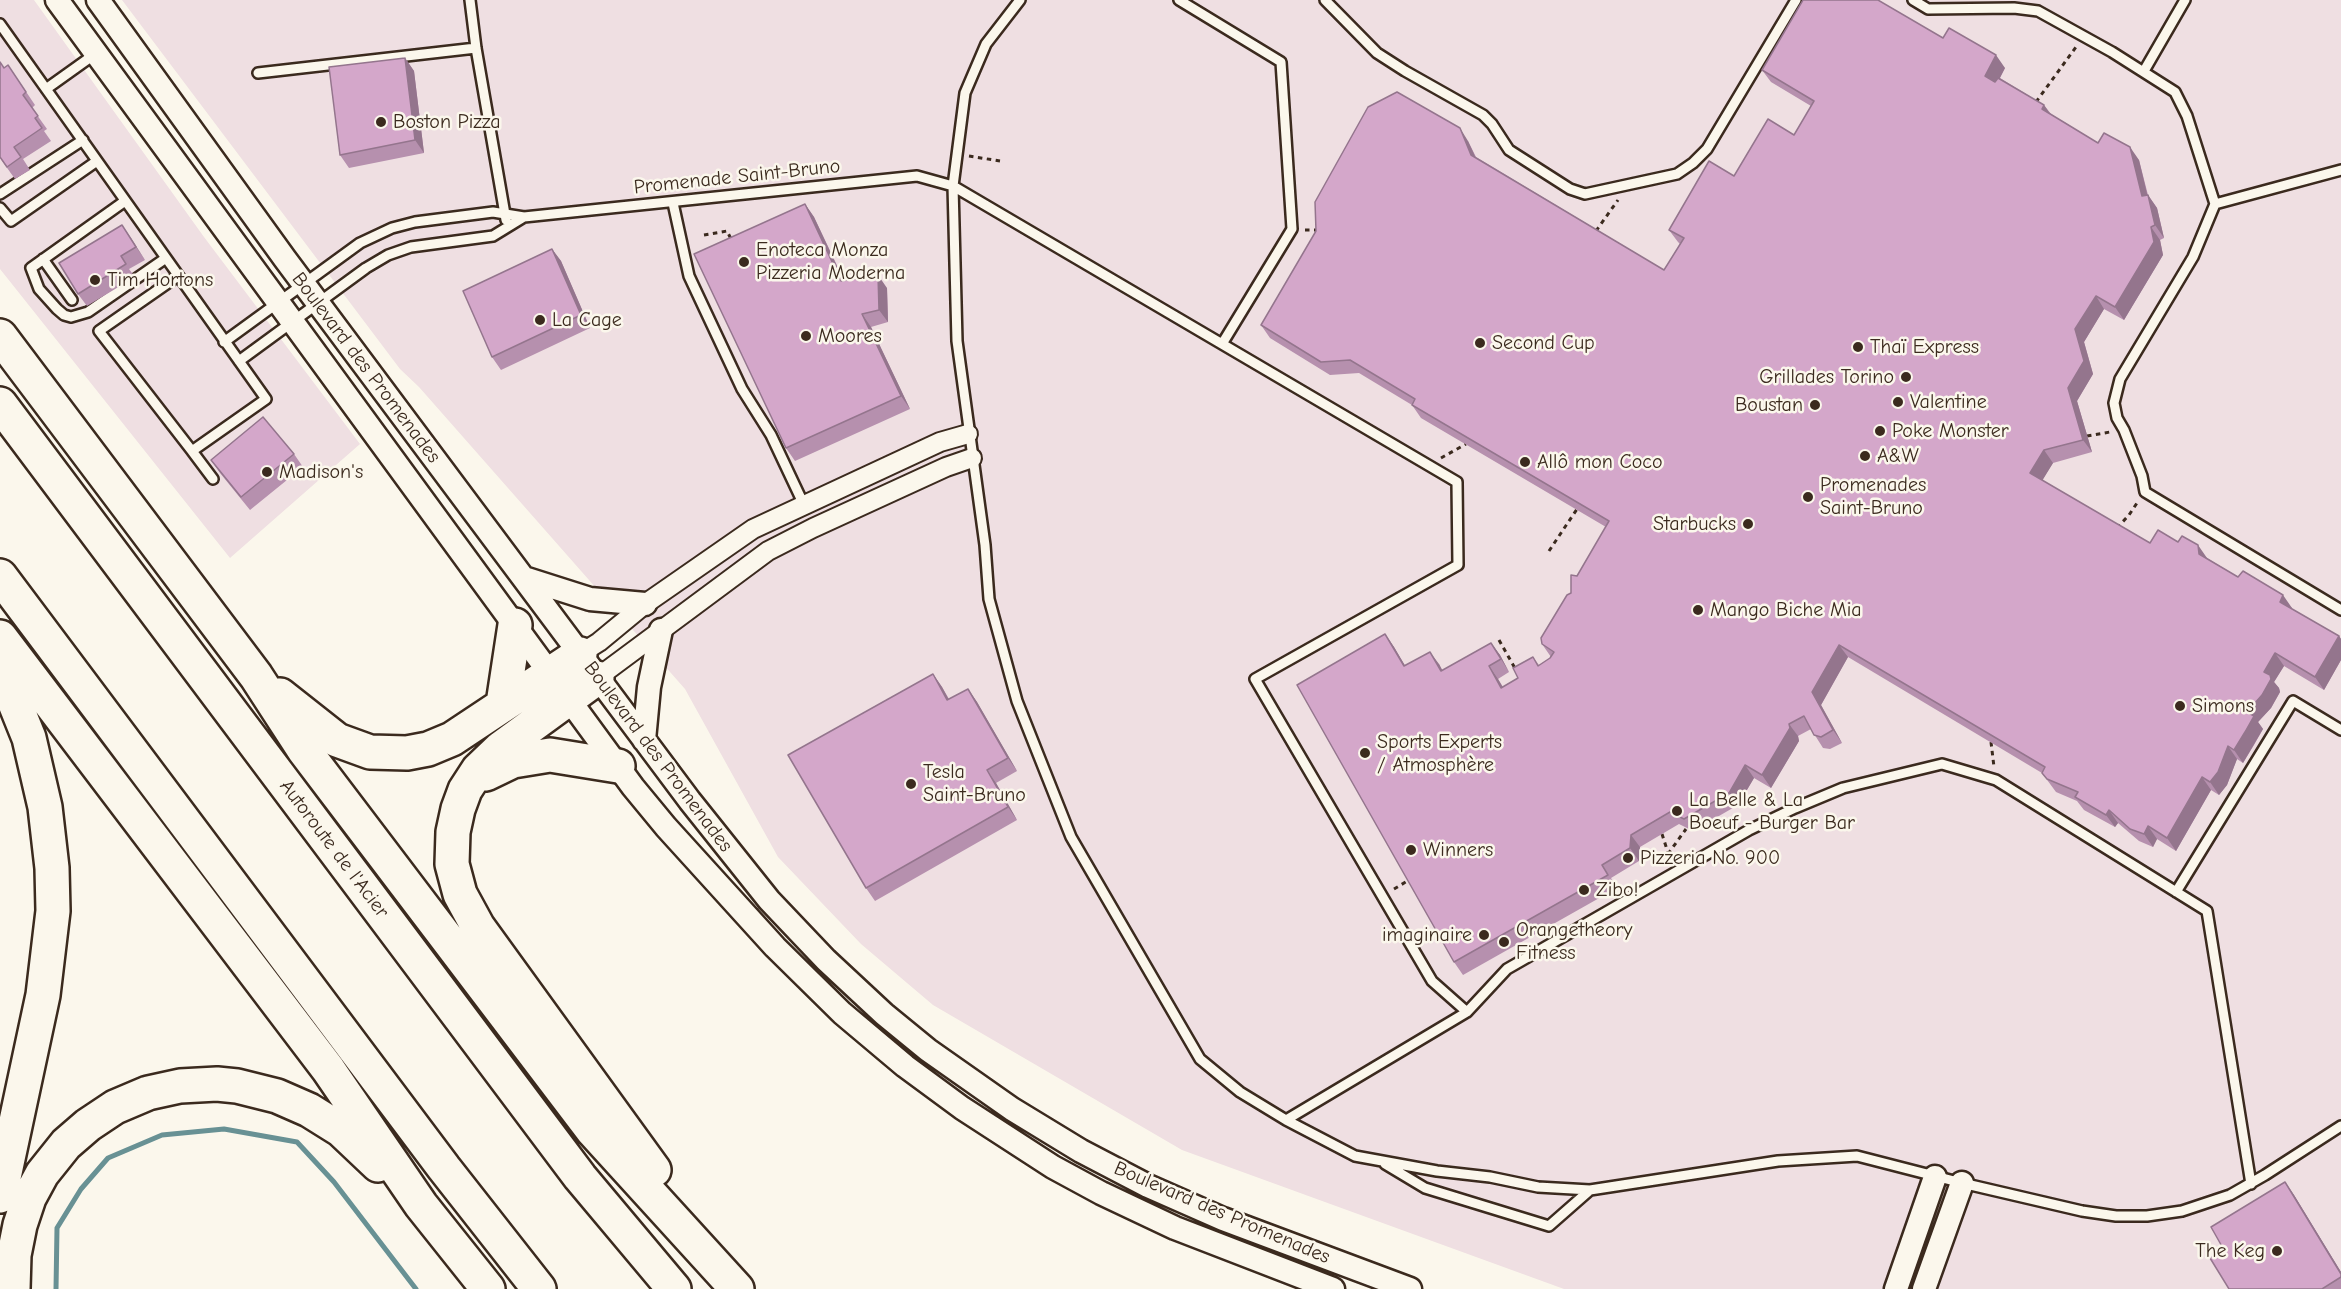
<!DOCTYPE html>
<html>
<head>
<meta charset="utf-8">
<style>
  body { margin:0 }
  canvas { display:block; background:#fbf7ec }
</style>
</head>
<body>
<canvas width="2341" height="1289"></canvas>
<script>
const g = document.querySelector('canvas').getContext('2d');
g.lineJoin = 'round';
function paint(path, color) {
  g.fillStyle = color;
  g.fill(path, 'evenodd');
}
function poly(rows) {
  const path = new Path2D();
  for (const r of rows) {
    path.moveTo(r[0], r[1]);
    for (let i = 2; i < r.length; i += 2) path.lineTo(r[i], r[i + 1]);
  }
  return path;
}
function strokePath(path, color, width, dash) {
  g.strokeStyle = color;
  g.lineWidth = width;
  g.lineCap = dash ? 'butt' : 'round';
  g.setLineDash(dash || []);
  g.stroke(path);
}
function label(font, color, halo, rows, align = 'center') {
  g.font = font + ' "Comic Neue",sans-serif';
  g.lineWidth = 5;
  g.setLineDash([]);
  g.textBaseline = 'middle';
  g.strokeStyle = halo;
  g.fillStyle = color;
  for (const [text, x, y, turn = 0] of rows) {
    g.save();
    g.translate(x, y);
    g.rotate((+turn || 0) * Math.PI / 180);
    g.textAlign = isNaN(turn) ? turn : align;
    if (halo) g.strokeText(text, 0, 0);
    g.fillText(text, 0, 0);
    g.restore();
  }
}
paint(poly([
  [0,0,34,0,204,237,360,444,230,558,0,269],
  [122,0,2341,0,2341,1289,1564,1289,1182,1150,933,1005,861,944,778,857,685,689,419,387,400,369]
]), '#efdfe2');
strokePath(poly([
  [56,1289,57,1228,81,1189,108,1158,162,1135,224,1129,297,1142,334,1182,416,1289]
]), '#689194', 5);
const service = poly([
  [470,0,476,48,506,220],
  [1020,0,986,44,965,93,953,186,957,341,985,545,989,599,1017,701,1071,837,1200,1059,1240,1092,1286,1120,1355,1156,1437,1171,1490,1177,1538,1187,1590,1190,1778,1161,1857,1156,1962,1183,2082,1211,2116,1216,2147,1216,2182,1211,2230,1195,2265,1175,2341,1126],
  [1179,0,1281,62,1292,229,1222,344],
  [1325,0,1377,53,1405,71,1483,115,1492,124,1509,150,1570,189,1585,194,1677,174,1693,163,1707,149,1796,0],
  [1913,0,1928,9,2014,8,2038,11,2112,52,2175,92,2187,116,2215,204,2193,257,2120,379,2114,403,2117,418,2124,430,2142,476,2145,492,2341,610],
  [0,24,266,399,192,451,213,479],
  [2144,71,2185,0],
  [258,73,476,48],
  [46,89,95,54],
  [0,194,83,140],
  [125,201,31,268,39,289,57,309,64,315,71,317,88,312,166,258],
  [673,203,689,276,742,389,771,435,804,505],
  [2215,204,2341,170],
  [0,208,11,221,97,161],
  [43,259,72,300],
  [178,276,99,331,192,451],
  [224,342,360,243,392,228,415,222,493,212,524,217,917,176,953,186,1457,482,1458,565,1255,679,1432,981,1467,1012],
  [239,361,366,268,388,255,411,247,493,236,524,217],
  [2176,892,2293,701,2341,730],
  [1286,1120,1467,1012,1507,969,1749,830,1795,808,1843,788,1942,764,1996,780,2207,911,2251,1184],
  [1385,1164,1425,1188,1549,1226,1590,1190]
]);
const minor = poly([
  [580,654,599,642,645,604,753,529,940,442,968,434],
  [597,678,768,551,813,528,946,467,972,458]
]);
const tertiary = poly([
  [57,0,633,787,666,827,775,947,842,1013,905,1066,962,1108,1053,1167,1101,1193,1175,1228,1333,1289],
  [98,0,285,259,690,801,769,900,826,960,884,1014,928,1050,1012,1109,1081,1151,1148,1186,1223,1219,1410,1289],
  [524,578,590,599,645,604],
  [644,740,649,687,661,630],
  [1896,1289,1935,1177],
  [1924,1289,1962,1183]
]);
const motorway = poly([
  [0,336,256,676,304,750,593,1131,737,1289],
  [0,404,580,1177,674,1289],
  [0,576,444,1168,539,1289],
  [0,637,328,1069,421,1205,488,1289],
  [0,666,29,738,45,807,52,868,53,911,43,995,0,1196],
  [597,678,501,748,478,770,465,790,458,809,453,832,452,864,460,894,478,927,654,1170],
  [280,695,337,740,370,752,407,753,428,749,452,739,580,654],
  [503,704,515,625],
  [486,774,513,761,550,755,618,766],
  [13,1289,14,1255,20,1225,29,1198,42,1174,66,1144,88,1125,115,1107,148,1093,180,1086,217,1084,237,1086,277,1096,309,1110,341,1130,378,1165]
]);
strokePath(service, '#3b2a1e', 14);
strokePath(minor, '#3b2a1e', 22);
strokePath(tertiary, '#3b2a1e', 27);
strokePath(motorway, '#3b2a1e', 38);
strokePath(poly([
  [2036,102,2076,47],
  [969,156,1000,161],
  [1305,230,1320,230],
  [1596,231,1618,200],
  [704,235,727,231,731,239],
  [2087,436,2110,432],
  [1441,458,1466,444],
  [2117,528,2129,515,2137,503],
  [1549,551,1577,509],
  [1499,640,1516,670],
  [1991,742,1994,767],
  [1662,834,1670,859],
  [1668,854,1686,829],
  [1394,889,1409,880]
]), '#3b2a1e', 3, [4.5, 4.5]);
strokePath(service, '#fbf7ec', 9);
strokePath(minor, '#fbf7ec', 18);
strokePath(tertiary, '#fbf7ec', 22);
strokePath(motorway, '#fbf7ec', 33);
paint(poly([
  [1943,38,2005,68,2000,78,2044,105,2051,114,2098,143,2139,160,2148,195,2157,208,2164,238,2160,240,2163,255,2124,320,2104,309,2084,342,2093,374,2077,401,2092,452,2053,463,2042,480,2150,543,2207,558,2238,577,2292,608,2292,609,2339,636,2341,639,2341,660,2324,690,2284,666,2274,682,2279,688,2280,692,2271,708,2258,722,2263,729,2254,745,2243,763,2237,759,2227,785,2219,795,2211,790,2176,851,2157,839,2153,847,2139,841,2118,823,2115,827,2084,810,2077,801,2056,792,2042,773,1848,657,1821,705,1842,743,1830,749,1823,748,1811,729,1798,736,1799,741,1771,788,1754,778,1738,805,1693,831,1679,824,1640,847,1639,861,1611,878,1617,888,1463,975,1454,962,1385,634,1394,647,1405,666,1439,664,1442,671,1491,643,1500,655,1509,672,1498,679,1503,687,1518,678,1533,657,1539,665,1550,658,1551,657,1542,644,1571,593,1577,576,1606,527,1421,418,1412,405,1359,373,1330,375,1270,338,1261,325,1468,141,1476,157,1664,270,1680,244,1678,242,1669,230,1734,176,1794,135,1811,106,1771,82,1762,70],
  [405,58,414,71,424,153,349,168,340,155],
  [8,65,35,105,32,108,47,129,44,131,51,141,23,159,30,170,15,179,0,158,4,68],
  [805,204,814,217,844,280,887,288,888,322,871,327,910,409,795,461,786,448],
  [122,225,145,260,129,269,135,277,87,306,78,294],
  [552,249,561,261,590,328,501,370,492,357],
  [294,454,303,467,250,510,220,473,211,460],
  [933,674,942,687,949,699,968,689,977,702,1017,771,996,783,1017,820,875,901,866,888],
  [2285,1182,2294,1195,2341,1272,2341,1289,2229,1289,2224,1250]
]), '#b690ae');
paint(poly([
  [1996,55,2005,68,1994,89,1985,76],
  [405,58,414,71,424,153,415,140],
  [2044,105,2053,118,2042,109],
  [1460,128,1468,141,1480,167,1471,155],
  [2130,147,2139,160,2149,202,2148,195,2157,208,2164,238,2155,225,2142,196],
  [805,204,814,217,850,294,841,281],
  [122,225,131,238,145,260,136,247],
  [2151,227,2160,240,2163,255,2124,320,2115,307],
  [552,249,561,261,590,328,581,315],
  [878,275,887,288,888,322,879,310],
  [2096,296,2104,309,2084,342,2093,374,2077,401,2092,452,2083,440,2068,388,2075,329],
  [862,314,871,327,910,409,901,396],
  [2044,450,2053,463,2039,486,2030,473],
  [2198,545,2207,558,2208,567,2199,554],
  [2283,595,2292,608,2289,615,2280,602],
  [1385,634,1394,647,1413,679,1404,666],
  [2339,636,2341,639,2341,660,2324,690,2315,677],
  [1491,643,1500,655,1509,672,1501,659],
  [1839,645,1848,657,1821,705,1842,743,1833,730,1812,692],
  [1430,652,1439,664,1450,684,1441,671],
  [2275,653,2284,666,2274,682,2279,688,2280,692,2271,708,2258,722,2263,729,2243,763,2234,750,2247,712,2264,672],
  [1489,666,1498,679,1510,700,1501,688],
  [933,674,942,687,956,713,947,700],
  [968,689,977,702,1017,771,1008,758],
  [1789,724,1798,736,1799,741,1771,788,1762,775],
  [2228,746,2237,759,2227,785,2219,795,2210,782],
  [1745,765,1754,778,1738,805,1729,793],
  [987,770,996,783,1017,820,1008,807],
  [2202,777,2211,790,2176,851,2167,838],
  [2109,810,2118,823,2115,827,2106,815],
  [2148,826,2157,839,2153,847,2144,834],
  [1631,835,1640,847,1639,861,1630,848],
  [2285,1182,2294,1195,2341,1272,2341,1274]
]), '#94758d');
const building = poly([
  [1803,0,1878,0,1943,38,1949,28,1996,55,1985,76,1995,82,1998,78,2044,105,2042,109,2098,143,2104,133,2130,147,2142,196,2148,195,2155,225,2151,227,2154,242,2115,307,2096,296,2075,329,2084,361,2068,388,2083,440,2044,450,2030,473,2150,543,2158,530,2178,542,2182,536,2198,545,2199,554,2238,577,2243,571,2283,595,2280,602,2339,636,2315,677,2275,653,2264,672,2270,675,2271,679,2262,695,2247,712,2254,716,2245,732,2234,750,2228,746,2218,772,2210,782,2202,777,2167,838,2148,826,2144,834,2130,829,2109,810,2106,815,2075,797,2078,792,2047,779,2042,773,2045,767,1839,645,1812,692,1833,730,1821,737,1814,735,1804,716,1789,724,1790,728,1762,775,1745,765,1729,793,1684,819,1670,812,1631,835,1630,848,1602,865,1608,875,1454,962,1297,685,1385,634,1404,666,1430,652,1441,671,1491,643,1501,659,1489,666,1501,688,1518,678,1513,668,1533,657,1538,666,1550,658,1554,652,1542,644,1541,638,1567,595,1571,593,1571,575,1577,576,1609,521,1412,405,1415,399,1350,360,1321,362,1261,325,1316,231,1315,202,1368,107,1397,92,1460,128,1471,155,1664,270,1684,238,1669,230,1709,161,1734,176,1768,119,1794,135,1814,101,1762,70,1803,0],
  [405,58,415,140,340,155,329,67,405,58],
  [0,62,4,68,8,65,26,92,23,95,38,116,35,118,42,128,14,147,21,157,7,167,0,157,0,62],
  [805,204,841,281,878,275,879,310,862,314,901,396,786,448,694,254,805,204],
  [122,225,136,247,121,256,126,264,78,294,59,263,122,225],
  [552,249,581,315,492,357,463,291,552,249],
  [263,417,294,454,241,497,211,460,263,417],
  [933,674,947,700,968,689,1008,758,987,770,1008,807,866,888,788,755,933,674],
  [2285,1182,2341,1274,2341,1277,2322,1289,2229,1289,2210,1258,2224,1250,2211,1227,2285,1182]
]);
paint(building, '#d4a7ca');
strokePath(building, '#94758d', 1.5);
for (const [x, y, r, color] of [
  [381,122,6,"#3b2a1e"],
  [744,262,6,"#3b2a1e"],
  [95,280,6,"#3b2a1e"],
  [540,320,6,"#3b2a1e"],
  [806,336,6,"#3b2a1e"],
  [1480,343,6,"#3b2a1e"],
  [1858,347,6,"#3b2a1e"],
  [1906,377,6,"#3b2a1e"],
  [1898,402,6,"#3b2a1e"],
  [1815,405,6,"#3b2a1e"],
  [1880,431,6,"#3b2a1e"],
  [1865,456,6,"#3b2a1e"],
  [1525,462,6,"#3b2a1e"],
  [267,472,6,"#3b2a1e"],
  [1808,497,6,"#3b2a1e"],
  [1748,524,6,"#3b2a1e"],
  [1698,610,6,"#3b2a1e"],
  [2180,706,6,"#3b2a1e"],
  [1365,753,6,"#3b2a1e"],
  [911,784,6,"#3b2a1e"],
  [1677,811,6,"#3b2a1e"],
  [1411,850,6,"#3b2a1e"],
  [1628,858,6,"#3b2a1e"],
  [1584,890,6,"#3b2a1e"],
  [1484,935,6,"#3b2a1e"],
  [1504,942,6,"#3b2a1e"],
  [2277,1251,6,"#3b2a1e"]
]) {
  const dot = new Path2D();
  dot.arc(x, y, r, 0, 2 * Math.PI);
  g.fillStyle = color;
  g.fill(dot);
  strokePath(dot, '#fbf7ec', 2);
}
label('20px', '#3b2a1e', '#fbf7ec', [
  ["Boston Pizza",393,122],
  ["Enoteca Monza",756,250],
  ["Pizzeria Moderna",756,273],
  ["Tim Hortons",107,280],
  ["La Cage",552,320],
  ["Moores",818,336],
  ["Second Cup",1492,343],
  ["Thaï Express",1870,347],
  ["Grillades Torino",1894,377,"right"],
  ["Valentine",1910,402],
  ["Boustan",1803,405,"right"],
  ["Poke Monster",1892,431],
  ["A&W",1877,456],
  ["Allô mon Coco",1537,462],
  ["Madison's",279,472],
  ["Promenades",1820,485],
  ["Saint-Bruno",1820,508],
  ["Starbucks",1736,524,"right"],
  ["Mango Biche Mia",1710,610],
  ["Simons",2192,706],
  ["Sports Experts",1377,742],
  ["/ Atmosphère",1377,765],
  ["Tesla",923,772],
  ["Saint-Bruno",923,795],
  ["La Belle & La",1689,800],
  ["Boeuf - Burger Bar",1689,823],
  ["Winners",1423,850],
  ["Pizzeria No. 900",1640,858],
  ["Zibo!",1596,890],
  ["Orangetheory",1516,930],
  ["Fitness",1516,953],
  ["imaginaire",1472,935,"right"],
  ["The Keg",2265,1251,"right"]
], 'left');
label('20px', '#3b2a1e', '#fbf7ec', [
  ["Promenade Saint-Bruno",737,177,-6],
  ["Boulevard des Promenades",366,368,53],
  ["Boulevard des Promenades",658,757,53],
  ["Autoroute de l'Acier",334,849,53],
  ["Boulevard des Promenades",1222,1213,23]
]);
</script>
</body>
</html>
